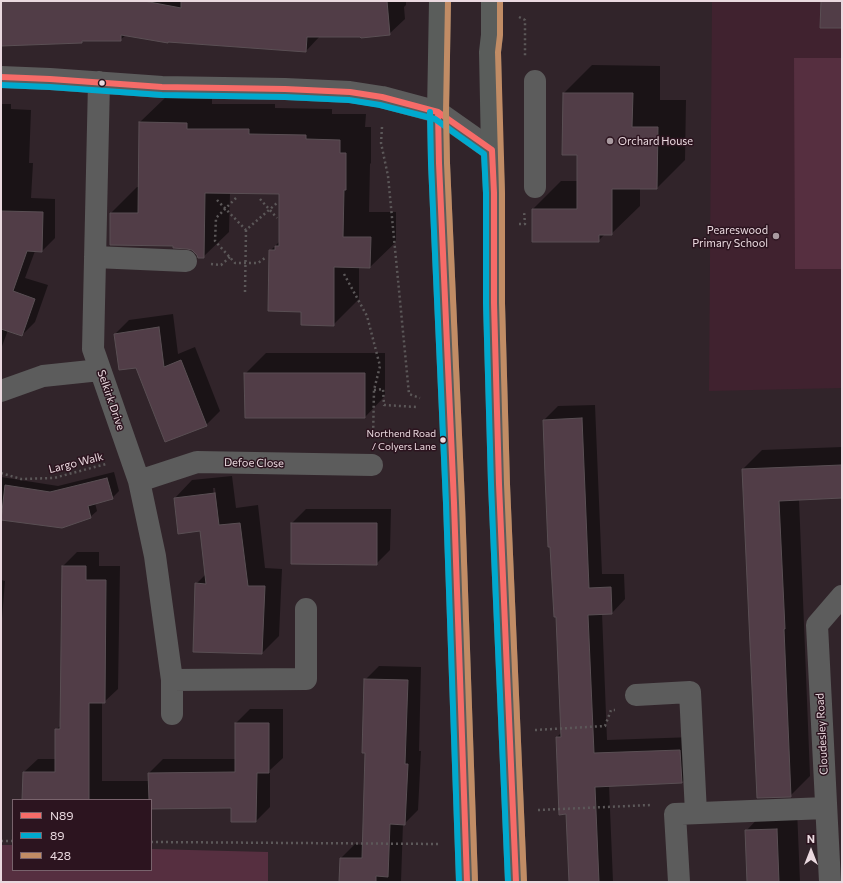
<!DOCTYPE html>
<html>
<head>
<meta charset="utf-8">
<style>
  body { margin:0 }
  #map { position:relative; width:843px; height:883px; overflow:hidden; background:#31242a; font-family:Commissioner,sans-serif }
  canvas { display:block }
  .frame { position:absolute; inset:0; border:2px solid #ead9df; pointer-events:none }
  .legend { position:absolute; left:12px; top:799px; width:140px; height:72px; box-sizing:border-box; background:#2c141f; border:1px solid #78636c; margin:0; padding:5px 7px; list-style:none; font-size:12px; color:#ead9df }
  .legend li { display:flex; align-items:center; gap:8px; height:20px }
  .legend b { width:20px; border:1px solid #78636c }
  .north { position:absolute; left:791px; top:831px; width:40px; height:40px; -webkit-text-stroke:3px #2c141f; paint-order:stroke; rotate:0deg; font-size:11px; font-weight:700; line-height:16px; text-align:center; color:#ead9df }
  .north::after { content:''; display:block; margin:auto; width:14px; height:18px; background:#ead9df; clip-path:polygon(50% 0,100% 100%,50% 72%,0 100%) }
</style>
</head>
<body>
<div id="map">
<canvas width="843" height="883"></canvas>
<div class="frame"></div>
<ul class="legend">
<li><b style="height:5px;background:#f66b68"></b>N89</li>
<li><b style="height:5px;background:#00a9ce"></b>89</li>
<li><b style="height:5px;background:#c18c65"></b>428</li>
</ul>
<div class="north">N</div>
</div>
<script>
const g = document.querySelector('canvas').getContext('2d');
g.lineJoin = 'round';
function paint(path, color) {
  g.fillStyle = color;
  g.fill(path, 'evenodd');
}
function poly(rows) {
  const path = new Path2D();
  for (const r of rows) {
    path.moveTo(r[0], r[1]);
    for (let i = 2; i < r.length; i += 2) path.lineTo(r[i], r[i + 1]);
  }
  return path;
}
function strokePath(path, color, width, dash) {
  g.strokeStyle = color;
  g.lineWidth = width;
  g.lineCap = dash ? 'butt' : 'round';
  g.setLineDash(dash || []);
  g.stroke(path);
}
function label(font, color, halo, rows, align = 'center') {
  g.font = font + ' Commissioner,sans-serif';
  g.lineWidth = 3;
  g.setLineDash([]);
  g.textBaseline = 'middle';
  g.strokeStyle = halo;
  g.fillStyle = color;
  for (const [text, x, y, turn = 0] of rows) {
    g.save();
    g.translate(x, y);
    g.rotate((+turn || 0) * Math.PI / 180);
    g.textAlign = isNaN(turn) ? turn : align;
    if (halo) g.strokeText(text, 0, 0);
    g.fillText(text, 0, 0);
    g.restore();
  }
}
paint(poly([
  [712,1,842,1,842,388,709,391]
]), '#40222f');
paint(poly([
  [794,58,842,58,842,269,795,269],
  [1,845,13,845,13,870,151,870,151,849,268,852,268,882,1,882]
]), '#562f40');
paint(poly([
  [1,1,406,1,406,5,404,7,405,19,389,34,320,36,306,51,126,35,120,40,84,40,82,42,1,45],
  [592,65,660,66,660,100,686,100,685,160,657,188,640,188,640,206,611,234,605,234,598,241,533,209,561,181,578,181,578,154,564,93],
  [166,97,212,97,212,104,275,104,275,108,332,109,332,114,366,114,365,127,371,127,371,163,370,164,369,212,396,212,396,242,370,267,359,267,359,299,333,325,302,311,270,251,280,241,280,193,230,193,229,232,203,257,193,249,174,245,111,213,137,187,140,187,140,122],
  [1,104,11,104,11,109,31,110,29,163,33,163,31,198,55,199,55,238,42,251,35,251,25,278,48,285,35,322,22,335,8,330,1,349],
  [173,314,178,354,195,347,220,411,206,425,115,334,129,320],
  [266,353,385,353,385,396,365,417,245,374],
  [595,405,602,574,624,574,625,599,612,613,602,613,607,740,694,737,695,769,682,782,609,785,613,882,570,882,567,813,557,737,562,732,557,616,544,420,558,406],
  [842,447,842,497,799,499,810,776,790,796,743,469,762,450],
  [114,472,119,491,112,498,95,503,97,511,90,517,62,527,1,519,1,477,58,486],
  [232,476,236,508,258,505,265,568,282,569,279,636,262,653,196,584,206,574,201,530,175,498,192,480],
  [213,488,215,488,218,514,216,514],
  [306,509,391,509,390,550,376,564,292,523],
  [77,552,99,552,99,566,120,566,118,689,104,702,102,702,102,781,149,781,149,773,163,759,236,759,236,723,250,709,283,709,283,758,270,770,270,807,256,821,232,807,151,808,151,800,23,800,24,772,38,759,56,759,56,730,61,725,63,566],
  [1,580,5,581,1,631],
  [379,666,421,667,419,751,421,751,418,810,404,824,403,823,401,882,340,882,341,858,355,844,363,845,366,752,365,680],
  [797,809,800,882,748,882,746,831,766,810]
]), '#0007');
const building = poly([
  [1,1,144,1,181,8,181,1,387,1,390,35,361,38,360,37,307,37,306,52,168,42,168,43,121,35,121,41,82,41,82,43,1,46,1,1],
  [821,1,842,1,842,28,820,28,821,1],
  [563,93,633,93,632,127,658,127,657,189,612,189,612,235,599,235,599,242,532,242,532,209,577,209,577,155,562,155,563,93],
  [139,122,187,123,187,129,249,129,249,134,306,135,306,139,340,140,340,153,346,153,346,190,344,190,343,237,371,237,370,268,334,267,334,326,301,325,301,312,268,311,269,250,275,250,275,246,279,246,279,194,205,193,204,258,198,258,197,255,192,250,187,249,173,248,173,246,110,245,110,213,138,213,139,122],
  [1,211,43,212,42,252,27,251,13,291,35,299,22,336,1,329,1,211],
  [159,327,164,367,181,360,207,426,165,442,136,368,119,370,114,334,159,327],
  [244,373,365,373,365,418,245,418,244,373],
  [582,418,589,588,611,587,612,614,588,615,594,753,680,750,682,783,595,787,599,882,569,882,566,814,559,815,556,737,561,737,556,617,554,617,550,547,548,547,545,476,543,420,582,418],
  [842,465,842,498,779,501,785,629,784,629,791,797,757,798,742,469,842,465],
  [107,478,113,499,88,506,91,518,62,528,1,520,5,485,50,492,107,478],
  [215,493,219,525,240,523,248,586,265,586,262,654,193,652,195,583,206,584,200,531,178,534,174,498,215,493],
  [291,523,377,523,377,565,291,564,291,523],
  [62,566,86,566,86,580,106,580,105,703,89,703,89,800,22,800,23,772,55,772,55,729,60,729,62,566],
  [364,679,408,680,405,764,408,764,405,825,390,824,388,877,376,876,376,882,339,882,340,858,362,858,365,753,362,753,364,679],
  [235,723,269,723,269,773,257,773,256,822,231,822,231,808,151,809,151,800,149,800,148,773,235,772,235,723],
  [777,829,779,882,747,882,745,830,777,829]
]);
paint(building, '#513d47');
strokePath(building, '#5a4f54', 1);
strokePath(poly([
  [519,17,525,20,525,58],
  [382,127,381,143,388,176,409,394,420,398],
  [236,198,216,218,215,241,235,263,258,263,265,258],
  [260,199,277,218],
  [217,200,246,230,277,203],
  [519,224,525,224,524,211],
  [211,264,221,265,230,257],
  [344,274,367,316,380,366,374,390,373,440],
  [245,292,246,230],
  [374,390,383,389,384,405,417,407],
  [1,473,21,479,54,478,106,464],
  [535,730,605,726,611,710,615,710],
  [538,810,651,805],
  [1,841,13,841],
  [151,842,440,844]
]), '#5c5859', 2.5, [2, 3]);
strokePath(poly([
  [1,77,50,79,162,87,285,89,350,92,382,97,438,112,492,150],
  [535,81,535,187],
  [99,82,93,349,139,481,155,556,172,680,172,714],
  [95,257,186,261],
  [1,391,43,376,100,370],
  [139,481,197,462,372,465],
  [172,680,306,679,306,609],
  [636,695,690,692,696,813],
  [679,882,675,814,826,808],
  [830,882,817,625,842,596]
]), '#5c5c5c', 22);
strokePath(poly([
  [440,1,438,112,439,163,454,503,467,882],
  [492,1,492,35,490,52,492,150,494,193,494,303,499,484,516,882]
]), '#5a5d5b', 22);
strokePath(poly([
  [1,77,50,79,162,87,285,89,350,92,382,97,438,112,492,150,494,193,494,303,499,484,516,882],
  [438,112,439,163,454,503,467,882]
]), '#f66b68', 6);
strokePath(poly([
  [1,85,50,87,162,95,285,97,349,100,380,105,435,119,484,154,486,193,486,303,491,484,508,882],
  [430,112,431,163,446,503,459,882]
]), '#00a9ce', 6);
strokePath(poly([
  [448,1,446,112,447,163,462,503,475,882],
  [500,1,500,35,498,52,502,193,502,303,507,484,524,882]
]), '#c18c65', 6);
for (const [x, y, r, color] of [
  [102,83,3.5,"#ead9df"],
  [610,141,4,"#a99aa0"],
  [776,236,4,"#a99aa0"],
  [443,440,3.5,"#ead9df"]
]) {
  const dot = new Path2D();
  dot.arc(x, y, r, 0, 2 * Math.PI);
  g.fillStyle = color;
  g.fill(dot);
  strokePath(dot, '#2c141f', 1.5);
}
label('10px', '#ead9df', '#2c141f', [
  ["Northend Road",436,434],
  ["/ Colyers Lane",436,447]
], 'right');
label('11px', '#ead9df', '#2c141f', [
  ["Orchard House",618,141],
  ["Peareswood",768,230,"right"],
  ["Primary School",768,243,"right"]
], 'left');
label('11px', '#ead9df', '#2c141f', [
  ["Selkirk Drive",111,400,71],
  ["Largo Walk",76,463,-14],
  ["Defoe Close",254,463,1],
  ["Cloudesley Road",822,734,-93]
]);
</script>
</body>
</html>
